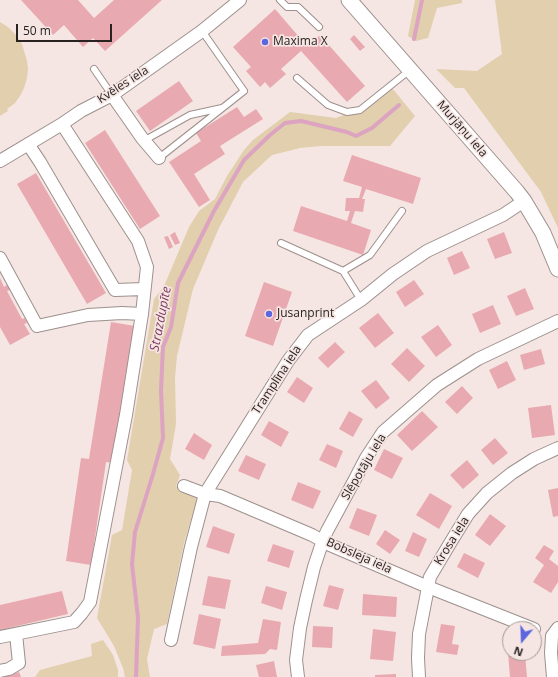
<!DOCTYPE html>
<html>
<head>
<meta charset="utf-8">
<style>
  body { margin:0 }
  #map { position:relative; width:558px; height:677px; overflow:hidden; background:#f5e6e3; font-family:"Open Sans",sans-serif }
  canvas { display:block }
  .north { position:absolute; left:502px; top:621px; width:40px; height:40px; box-sizing:border-box; background:#f5e6e3; border:1px solid #a39895; border-radius:50%; rotate:199deg; font-size:11px; font-weight:700; line-height:16px; text-align:center; color:#282221 }
  .north::after { content:''; display:block; margin:auto; width:14px; height:18px; background:#5c67df; clip-path:polygon(50% 0,100% 100%,50% 72%,0 100%) }
  .scale { position:absolute; left:16px; top:24px; width:96px; height:18px; box-sizing:border-box; border:2px solid #282221; border-top:0; padding-left:5px; font-size:12px; line-height:14px; white-space:nowrap; color:#282221; -webkit-text-stroke:3px #f5e6e3; paint-order:stroke }
</style>
</head>
<body>
<div id="map">
<canvas width="558" height="677"></canvas>
<div class="north">N</div>
<div class="scale">50 m</div>
</div>
<script>
const g = document.querySelector('canvas').getContext('2d');
g.lineJoin = 'round';
function paint(path, color) {
  g.fillStyle = color;
  g.fill(path, 'evenodd');
}
function poly(rows) {
  const path = new Path2D();
  for (const r of rows) {
    path.moveTo(r[0], r[1]);
    for (let i = 2; i < r.length; i += 2) path.lineTo(r[i], r[i + 1]);
  }
  return path;
}
function strokePath(path, color, width, dash) {
  g.strokeStyle = color;
  g.lineWidth = width;
  g.lineCap = dash ? 'butt' : 'round';
  g.setLineDash(dash || []);
  g.stroke(path);
}
function label(font, color, halo, rows, align = 'center') {
  g.font = font + ' "Open Sans",sans-serif';
  g.lineWidth = 3.5;
  g.setLineDash([]);
  g.textBaseline = 'middle';
  g.strokeStyle = halo;
  g.fillStyle = color;
  for (const [text, x, y, turn = 0] of rows) {
    g.save();
    g.translate(x, y);
    g.rotate((+turn || 0) * Math.PI / 180);
    g.textAlign = isNaN(turn) ? turn : align;
    if (halo) g.strokeText(text, 0, 0);
    g.fillText(text, 0, 0);
    g.restore();
  }
}
paint(poly([
  [415,0,462,0,462,3,437,8,428,38,416,41,408,36],
  [495,0,558,0,558,228,541,192,464,88,455,88,436,69,477,71,502,54],
  [0,22,8,27,16,35,22,44,27,61,28,69,27,78,24,88,20,96,15,103,7,109,8,111,0,116],
  [392,88,415,116,390,146,321,146,300,148,272,155,243,182,218,230,193,289,177,356,175,378,176,424,170,459,180,475,176,486,198,495,184,543,167,624,154,629,147,659,150,677,125,677,123,668,114,646,97,618,112,535,122,530,132,470,127,460,154,299,164,286,189,227,199,211,215,199,227,176,244,150,253,140,290,112,336,118,363,107],
  [103,640,113,655,118,670,118,677,35,677,40,670,92,656,91,644]
]), '#e1cfae');
strokePath(poly([
  [414,39,422,0],
  [136,677,138,618,132,564,135,532,153,474,163,438,161,390,163,347,171,327,178,283,214,211,244,160,270,135,285,123,301,121,347,132,356,136,372,128,399,105]
]), '#dca4c1', 4);
paint(poly([
  [21,0,78,0,94,18,114,0,162,0,105,51,93,38,83,47,64,25,53,35],
  [275,9,307,46,320,35,365,86,347,102,301,51,281,69,286,74,270,88,265,82,260,87,246,71,251,67,233,47],
  [354,35,365,47,360,51,350,39],
  [179,81,193,101,150,131,136,111],
  [237,107,244,117,256,109,263,119,220,146,225,154,194,174,210,200,199,207,169,162,201,141,196,133],
  [105,130,160,216,140,229,85,143],
  [352,155,421,178,413,204,366,189,362,199,365,199,363,212,355,211,351,223,371,230,363,255,293,231,301,206,347,221,350,211,345,211,346,198,359,198,362,187,343,181],
  [36,173,106,293,87,304,17,184],
  [175,232,180,243,175,245,170,235],
  [504,232,512,253,495,259,487,239],
  [168,236,173,247,169,249,164,237],
  [462,251,470,268,454,275,447,258],
  [0,278,4,287,7,285,10,290,7,291,22,319,25,318,27,323,24,324,30,334,10,345,0,327],
  [414,280,424,294,405,307,396,292],
  [264,282,292,292,273,346,245,336],
  [525,288,534,309,516,316,507,296],
  [493,305,501,324,480,333,472,314],
  [378,313,394,333,375,348,359,328],
  [111,322,135,326,114,463,106,462,91,565,66,561,81,458,89,459],
  [438,325,452,345,436,357,421,337],
  [335,342,345,352,328,368,318,358],
  [407,348,425,366,409,382,391,364],
  [541,349,545,364,524,370,520,355],
  [507,361,516,380,498,389,489,370],
  [297,377,313,388,304,403,287,392],
  [376,380,390,398,376,409,361,391],
  [462,386,473,398,457,414,445,402],
  [551,405,555,435,532,438,528,408],
  [349,411,363,419,353,437,339,429],
  [422,411,438,427,412,451,397,435],
  [269,421,289,432,281,447,261,435],
  [194,433,212,445,204,460,185,449],
  [495,438,508,453,493,465,481,450],
  [327,444,343,451,336,468,319,460],
  [384,449,403,458,392,479,374,470],
  [246,455,266,464,259,480,238,471],
  [467,460,479,475,463,489,450,475],
  [298,482,321,491,313,509,291,500],
  [558,488,558,516,553,517,548,490],
  [430,493,452,506,439,529,416,515],
  [357,508,377,515,369,536,349,528],
  [490,514,506,526,490,546,475,535],
  [213,526,235,534,229,554,206,547],
  [385,530,400,540,390,554,376,544],
  [413,532,427,539,419,557,405,551],
  [273,544,294,551,289,568,267,561],
  [544,545,554,551,549,559,558,566,558,582,551,593,533,582,544,565,535,558],
  [464,553,485,563,478,578,457,567],
  [208,576,231,580,225,609,202,605],
  [329,585,344,589,338,610,323,606],
  [266,586,287,592,282,610,261,603],
  [62,591,68,614,0,630,0,605],
  [363,594,397,597,396,617,362,615],
  [199,614,221,619,215,649,193,644],
  [263,619,281,622,277,650,270,649,265,654,221,656,222,646,258,643],
  [441,624,455,626,452,644,459,645,457,655,436,652],
  [313,626,333,627,332,648,312,647],
  [373,629,396,632,393,661,370,659],
  [508,653,525,653,527,677,510,677],
  [274,661,277,677,259,677,256,665],
  [19,672,21,677,4,677],
  [396,674,396,677,375,677,375,675]
]), '#e9a9b1');
const service = poly([
  [280,0,287,7,298,7,319,27],
  [94,69,112,95],
  [297,78,328,105,347,112,360,110,410,70],
  [145,140,190,115,222,108],
  [159,158,244,91,202,31],
  [281,243,343,271,361,300],
  [343,271,370,255,402,211]
]);
const minor = poly([
  [112,95,142,138,159,158],
  [28,144,40,162,115,290,144,289],
  [0,161,62,124,81,111,112,95,202,31,240,0],
  [0,258,37,326,88,315,122,313,142,314],
  [184,486,205,494,220,496,312,535,330,545,428,587,534,629],
  [0,637,74,622,82,613,90,602,126,415,142,314,147,267,138,241,62,124],
  [171,640,191,547,205,494,288,361,308,335,361,300,393,274,427,251,503,215,524,201],
  [0,671,9,669,19,663,16,634],
  [298,677,296,660,300,628,306,600,314,567,323,540,327,531,354,481,366,458,383,432,437,385,478,359,558,321],
  [419,677,418,658,419,634,430,577,449,545,468,514,487,493,512,473,534,459,558,448],
  [553,677,551,653,552,636,558,628]
]);
const tertiary = poly([
  [349,0,517,192,524,201,543,233,558,269]
]);
strokePath(service, '#9d908d', 8);
strokePath(minor, '#9d908d', 14);
strokePath(tertiary, '#9d908d', 17);
strokePath(service, '#fff', 6);
strokePath(minor, '#fff', 12);
strokePath(tertiary, '#fff', 15);
for (const [x, y, r, color] of [
  [265,42,4,"#5c67df"],
  [269,314,4,"#5c67df"]
]) {
  const dot = new Path2D();
  dot.arc(x, y, r, 0, 2 * Math.PI);
  g.fillStyle = color;
  g.fill(dot);
  strokePath(dot, '#f5e6e3', 1.5);
}
label('12px', '#282221', '#f5e6e3', [
  ["Maxima X",273,42],
  ["Jusanprint",277,314]
], 'left');
label('12px', '#282221', '#f5e6e3', [
  ["Kvēles iela",123,85,-33],
  ["Murjāņu iela",462,129,49],
  ["Tramplīna iela",277,380,-57],
  ["Slēpotāju iela",364,467,-59],
  ["Krosa iela",452,541,-58],
  ["Bobsleja iela",359,556,24]
]);
label('italic 13px', '#803c63', '#f5e6e3', [
  ["Strazdupīte",161,319,-79]
]);
</script>
</body>
</html>
